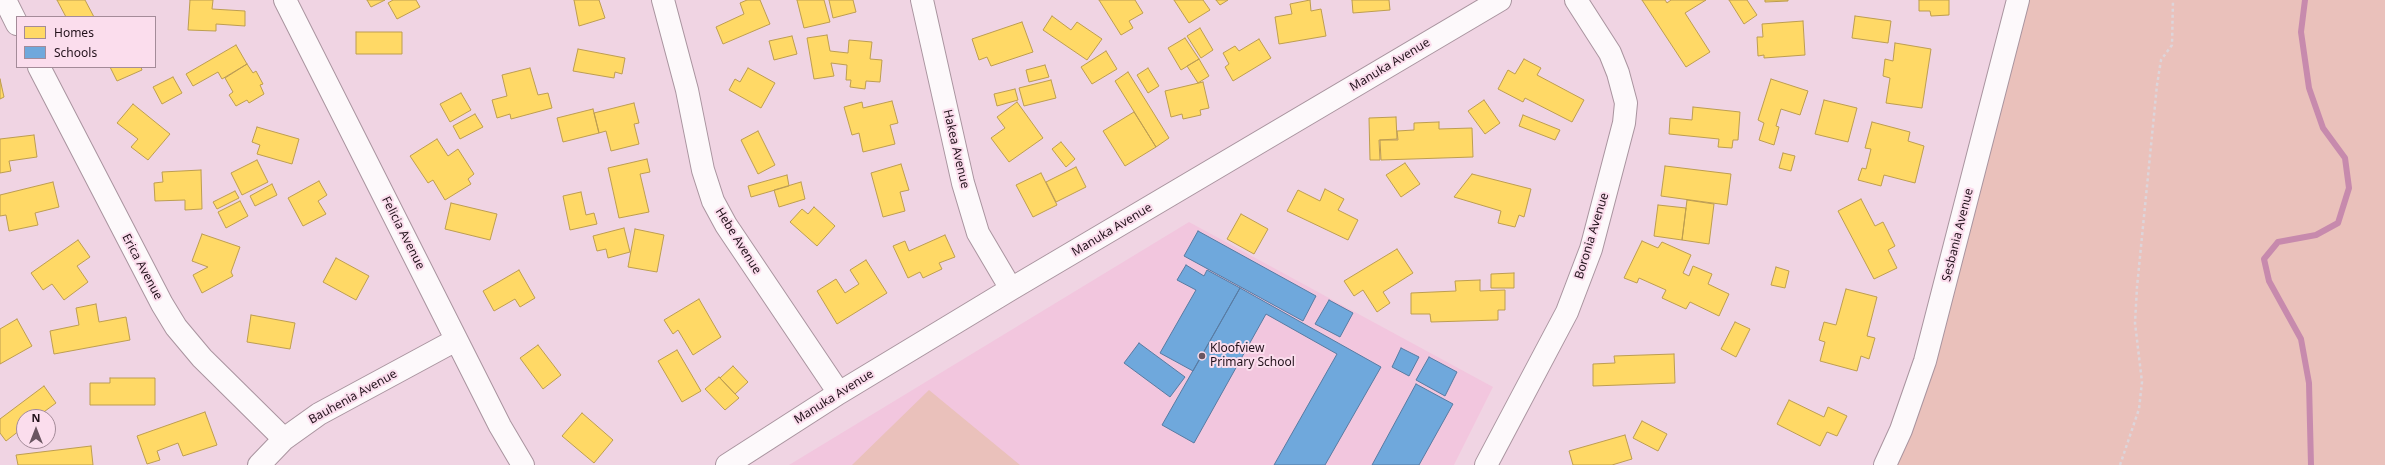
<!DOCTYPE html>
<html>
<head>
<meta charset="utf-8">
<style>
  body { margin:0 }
  #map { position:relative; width:2385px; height:465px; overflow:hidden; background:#f0d4e3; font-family:"Noto Sans",sans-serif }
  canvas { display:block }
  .legend { position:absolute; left:16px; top:16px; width:140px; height:52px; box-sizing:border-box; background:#fbdded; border:1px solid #a48b99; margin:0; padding:5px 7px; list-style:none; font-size:12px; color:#22111b }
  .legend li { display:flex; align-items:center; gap:8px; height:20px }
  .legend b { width:20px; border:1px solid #a48b99 }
  .north { position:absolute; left:16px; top:409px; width:40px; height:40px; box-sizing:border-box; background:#fbdded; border:1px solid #a48b99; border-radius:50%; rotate:0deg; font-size:11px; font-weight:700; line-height:16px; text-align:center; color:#22111b }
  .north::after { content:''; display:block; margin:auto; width:14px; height:18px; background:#6a5561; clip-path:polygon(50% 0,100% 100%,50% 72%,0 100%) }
</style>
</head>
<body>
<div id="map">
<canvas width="2385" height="465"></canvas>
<ul class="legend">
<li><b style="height:11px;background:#ffd966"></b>Homes</li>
<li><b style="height:11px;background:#6fa8dc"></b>Schools</li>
</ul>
<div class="north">N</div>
</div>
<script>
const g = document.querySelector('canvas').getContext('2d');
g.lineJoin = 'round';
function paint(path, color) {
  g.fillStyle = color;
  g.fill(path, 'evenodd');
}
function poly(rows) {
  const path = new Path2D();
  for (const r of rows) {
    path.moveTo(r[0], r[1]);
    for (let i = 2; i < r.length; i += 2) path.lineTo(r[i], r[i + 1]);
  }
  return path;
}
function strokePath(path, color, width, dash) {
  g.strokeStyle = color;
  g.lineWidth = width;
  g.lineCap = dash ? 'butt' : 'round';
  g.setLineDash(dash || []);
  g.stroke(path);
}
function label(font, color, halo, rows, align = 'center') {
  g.font = font + ' "Noto Sans",sans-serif';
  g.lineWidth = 4;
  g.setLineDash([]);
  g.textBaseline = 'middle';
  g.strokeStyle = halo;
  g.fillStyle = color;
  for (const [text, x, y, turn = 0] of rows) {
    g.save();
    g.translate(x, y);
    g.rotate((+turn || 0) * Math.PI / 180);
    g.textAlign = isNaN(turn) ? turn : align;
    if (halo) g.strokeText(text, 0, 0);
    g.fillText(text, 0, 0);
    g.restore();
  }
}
paint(poly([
  [1189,222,1493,387,1454,465,789,465]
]), '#f2c6de');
paint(poly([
  [2026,0,2385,0,2385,465,1894,465,1916,422],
  [929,390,1020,465,852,465]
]), '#eac1bb');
const homes = poly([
  [57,0,85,0,94,17,66,17,57,0],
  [190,0,213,0,212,9,245,11,245,26,216,24,216,31,188,30,190,0],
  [367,0,385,0,371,7,367,0],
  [393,0,416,0,420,7,397,19,388,3,393,0],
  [574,0,599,0,605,18,579,26,574,0],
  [747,0,760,0,770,24,723,44,716,27,744,14,740,3,747,0],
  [797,0,824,0,830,22,804,28,797,0],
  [829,0,853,0,856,12,833,18,829,0],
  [1099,0,1135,0,1143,13,1129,21,1133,28,1121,35,1099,0],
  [1174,0,1203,0,1210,10,1189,23,1174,0],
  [1216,0,1228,0,1220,5,1216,0],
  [1310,0,1311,11,1321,9,1326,36,1279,44,1275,17,1292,14,1290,4,1310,0],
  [1352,0,1389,0,1390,10,1353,13,1352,0],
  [1642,0,1665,0,1667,3,1671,0,1706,0,1685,13,1710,52,1686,67,1642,0],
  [1729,0,1747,0,1757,15,1744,24,1729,0],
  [1765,0,1788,0,1788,1,1765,2,1765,0],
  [1919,0,1949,0,1949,15,1931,16,1930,11,1919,11,1919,0],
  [1052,16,1071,30,1077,22,1102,39,1087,60,1043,30,1052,16],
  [1855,16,1891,21,1888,43,1852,38,1855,16],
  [1803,21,1805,55,1764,58,1764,55,1758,56,1757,37,1763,37,1762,24,1803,21],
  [1022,22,1033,52,991,66,987,57,979,60,972,39,1022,22],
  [1200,28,1213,50,1201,58,1187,36,1200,28],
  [356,32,402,32,402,54,356,54,356,32],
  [827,35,830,51,848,53,849,40,872,42,870,59,882,60,880,82,866,81,865,89,850,87,851,80,846,80,847,65,831,63,834,76,814,79,807,38,827,35],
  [792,36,797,54,774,60,769,41,792,36],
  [1185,38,1199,59,1181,70,1168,48,1185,38],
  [1259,39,1271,58,1233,81,1225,67,1229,64,1223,53,1235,46,1239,51,1259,39],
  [1895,43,1931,49,1922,108,1886,103,1890,78,1883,76,1885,59,1893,61,1895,43],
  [236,45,247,64,222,79,218,72,193,86,186,74,236,45],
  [578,49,625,58,622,74,615,72,614,78,573,71,578,49],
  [1106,51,1117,69,1092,84,1081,67,1106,51],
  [1199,59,1209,76,1198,83,1187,66,1199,59],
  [1524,59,1541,68,1537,75,1584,100,1572,122,1525,98,1523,102,1498,89,1508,70,1515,74,1524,59],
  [247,64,253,73,256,71,263,84,260,85,264,94,249,103,247,100,236,106,229,95,233,92,225,78,247,64],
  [1045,65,1049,77,1029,82,1026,70,1045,65],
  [110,67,141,67,142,70,117,81,110,67],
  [530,68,538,95,548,93,552,108,511,119,510,114,497,118,492,100,507,96,502,75,530,68],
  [748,68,775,83,761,108,729,90,735,79,740,82,748,68],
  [1148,68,1159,86,1148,93,1137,75,1148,68],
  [1128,72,1169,138,1156,147,1115,81,1128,72],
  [173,77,182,93,162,104,153,87,173,77],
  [0,79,4,97,0,99,0,79],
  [1771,79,1808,91,1800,115,1781,109,1776,126,1779,127,1774,145,1759,140,1764,123,1758,120,1771,79],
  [1051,80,1056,98,1024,106,1019,88,1051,80],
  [1203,82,1209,108,1200,110,1201,115,1183,119,1182,114,1171,117,1165,91,1203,82],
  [1015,89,1018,100,997,106,994,94,1015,89],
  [461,93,471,110,450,122,440,104,461,93],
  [1484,100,1500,123,1485,134,1468,111,1484,100],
  [1824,100,1857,108,1848,142,1815,134,1824,100],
  [892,101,898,123,890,125,895,144,863,152,859,133,852,135,844,107,862,102,863,108,892,101],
  [1017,102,1043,138,1009,162,991,138,1005,128,997,117,1017,102],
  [634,103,639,123,634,124,639,144,611,151,606,131,599,133,594,113,634,103],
  [133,104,170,134,148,160,131,147,138,139,117,123,133,104],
  [1693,107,1740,112,1738,140,1733,140,1732,148,1718,147,1719,139,1669,134,1670,118,1692,120,1693,107],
  [593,109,599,133,563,142,557,118,593,109],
  [1134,112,1156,147,1125,166,1103,131,1134,112],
  [475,114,483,127,460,139,453,126,475,114],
  [1523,115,1560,130,1555,140,1519,126,1523,115],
  [1396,117,1397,139,1379,140,1380,160,1370,160,1369,118,1396,117],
  [1439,122,1439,129,1472,128,1473,157,1381,160,1380,140,1398,140,1397,131,1414,130,1414,123,1439,122],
  [1872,122,1910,132,1908,141,1924,146,1915,183,1884,175,1881,186,1858,180,1862,168,1866,169,1871,149,1865,148,1872,122],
  [257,127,299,139,292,164,257,154,260,145,252,142,257,127],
  [758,131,775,165,758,174,741,140,758,131],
  [34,135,37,157,9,161,11,171,0,173,0,139,34,135],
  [437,139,448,156,458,149,474,174,468,179,471,184,445,200,433,180,428,183,410,156,437,139],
  [1061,142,1075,159,1066,167,1052,149,1061,142],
  [1783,153,1795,156,1791,171,1779,168,1783,153],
  [647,159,650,172,640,174,649,212,619,218,608,168,647,159],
  [257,160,268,182,242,195,231,173,257,160],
  [1405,163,1420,184,1401,197,1386,175,1405,163],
  [901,164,909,190,900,192,905,211,883,217,871,173,901,164],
  [1665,166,1731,174,1727,205,1661,196,1665,166],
  [1076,167,1086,187,1056,202,1046,182,1076,167],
  [201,170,202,209,185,210,185,200,155,201,154,183,163,182,162,172,201,170],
  [1041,173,1057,205,1033,217,1016,185,1041,173],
  [1472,174,1531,189,1524,217,1519,215,1515,227,1498,223,1501,211,1454,197,1472,174],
  [787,175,789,186,751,197,748,186,787,175],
  [319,181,327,195,318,201,326,214,303,226,288,198,319,181],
  [53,182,59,207,35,213,38,225,9,231,6,215,0,216,0,195,53,182],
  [801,182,805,199,779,207,774,190,801,182],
  [272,184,277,195,255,206,250,196,272,184],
  [1325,189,1344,199,1338,210,1358,220,1348,240,1287,211,1298,190,1320,201,1325,189],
  [235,191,239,198,217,209,213,202,235,191],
  [581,192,586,215,594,213,597,224,570,230,563,196,581,192],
  [1861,199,1875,226,1883,222,1895,246,1888,250,1897,268,1874,279,1838,211,1861,199],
  [1687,200,1714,204,1709,244,1682,240,1687,200],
  [240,201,248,216,226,228,218,212,240,201],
  [451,203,497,214,490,240,445,229,451,203],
  [1658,205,1686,208,1682,240,1654,236,1658,205],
  [814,207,835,226,817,246,790,222,802,209,808,214,814,207],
  [1241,214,1268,229,1254,254,1227,239,1241,214],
  [624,228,630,252,608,258,606,249,597,251,593,236,624,228],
  [635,229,664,235,657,272,628,267,635,229],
  [202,234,240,247,231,272,233,276,202,293,193,275,208,267,192,261,202,234],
  [945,235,955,257,939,263,942,269,923,278,920,272,908,278,893,246,905,241,909,251,945,235],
  [78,240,90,257,77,266,88,282,64,300,52,284,43,290,31,273,78,240],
  [1642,241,1658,248,1662,242,1691,255,1683,273,1689,276,1693,266,1712,274,1708,284,1729,294,1719,316,1690,302,1686,309,1662,298,1666,290,1639,278,1637,283,1624,278,1642,241],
  [1397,249,1413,273,1383,292,1390,303,1377,312,1363,290,1354,296,1344,281,1397,249],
  [336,258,369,276,356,300,323,282,336,258],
  [866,260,887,293,837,324,817,291,836,279,845,293,859,284,850,270,866,260],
  [1776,267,1789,271,1785,288,1771,285,1776,267],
  [519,270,535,298,520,307,515,299,494,311,483,291,519,270],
  [1514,273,1514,288,1491,288,1491,274,1514,273],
  [1480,280,1480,291,1505,290,1505,310,1498,310,1498,320,1431,322,1430,314,1411,314,1411,293,1456,291,1455,281,1480,280],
  [1846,289,1877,297,1867,336,1875,338,1869,359,1861,356,1857,371,1820,361,1825,342,1819,340,1824,322,1836,325,1846,289],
  [699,299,721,337,693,355,678,330,673,334,664,320,699,299],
  [96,304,99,322,126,317,130,340,54,354,50,331,79,325,76,308,96,304],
  [251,315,295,323,290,349,247,342,251,315],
  [17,319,32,346,0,364,0,329,17,319],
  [1735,322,1750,329,1736,357,1721,349,1735,322],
  [538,345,561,375,543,389,520,358,538,345],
  [677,350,701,391,682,402,658,361,677,350],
  [1674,354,1675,383,1593,386,1593,364,1615,363,1614,356,1674,354],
  [733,366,748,382,735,394,720,378,733,366],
  [719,377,739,398,725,410,705,389,719,377],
  [110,378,155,378,155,405,90,405,90,383,110,383,110,378],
  [44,386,56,403,37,417,24,417,24,427,6,441,0,433,0,419,44,386],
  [1789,400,1824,417,1828,407,1847,416,1837,436,1827,432,1820,446,1777,424,1789,400],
  [205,412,217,445,183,456,178,443,157,451,160,460,147,464,137,436,205,412],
  [582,413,613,440,594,463,562,436,582,413],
  [1642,421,1667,434,1658,451,1633,438,1642,421],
  [1625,435,1632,459,1612,465,1573,465,1569,451,1625,435],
  [91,446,93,465,18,465,16,455,91,446]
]);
paint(homes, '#ffd966');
strokePath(homes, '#bd9d50', 1);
const schools = poly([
  [1198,231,1316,296,1303,321,1184,256,1198,231],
  [1186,265,1204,276,1207,270,1240,288,1193,371,1160,353,1196,290,1177,280,1186,265],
  [1240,288,1381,367,1325,465,1274,465,1337,354,1266,314,1194,443,1162,425,1240,288],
  [1329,300,1353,313,1340,337,1315,324,1329,300],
  [1139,343,1185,377,1170,397,1124,363,1139,343],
  [1401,348,1419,357,1409,376,1392,367,1401,348],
  [1429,357,1457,372,1445,396,1416,380,1429,357],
  [1416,384,1453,404,1419,465,1372,465,1416,384]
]);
paint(schools, '#6fa8dc');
strokePath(schools, '#587ba2', 1);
strokePath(poly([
  [2305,0,2301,32,2309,88,2323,128,2345,158,2349,188,2338,223,2316,235,2278,242,2264,259,2269,281,2301,339,2309,383,2311,465]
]), '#c78aad', 6);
const minor = poly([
  [5,0,17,24],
  [285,0,500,426,523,465],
  [663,0,687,90,703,170,713,201,726,225,839,393],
  [922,0,963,183,978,233,1011,289],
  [39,67,162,304,176,327,202,358,284,439],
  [259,465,284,439,319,414,456,340],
  [727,465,839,393,1011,289,1500,0],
  [1486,465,1567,312,1591,249,1624,123,1626,103,1618,73,1610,53,1576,0],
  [1885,465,1901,430,1925,361,2018,0]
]);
strokePath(minor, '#a9949f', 24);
strokePath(poly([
  [2120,465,2139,409,2142,382,2135,323,2137,287,2157,85,2161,60,2172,45,2173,0]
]), '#ddd5da', 2.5, [3, 3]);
strokePath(minor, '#fdf9fb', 22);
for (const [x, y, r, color] of [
  [1202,356,4,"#6a5561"]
]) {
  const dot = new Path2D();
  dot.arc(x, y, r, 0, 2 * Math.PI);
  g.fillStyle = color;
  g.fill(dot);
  strokePath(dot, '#fbdded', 1.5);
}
label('12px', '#22111b', '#fbdded', [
  ["Manuka Avenue",1390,65,-31],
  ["Hakea Avenue",956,149,77],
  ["Manuka Avenue",1112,230,-31],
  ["Felicia Avenue",403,233,63],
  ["Sesbania Avenue",1958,235,-76],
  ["Boronia Avenue",1592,236,-73],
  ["Hebe Avenue",738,241,58],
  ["Erica Avenue",142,267,62],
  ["Bauhenia Avenue",353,397,-29],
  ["Manuka Avenue",834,397,-32]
]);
label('12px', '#22111b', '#fbdded', [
  ["Kloofview",1210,349],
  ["Primary School",1210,363]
], 'left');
</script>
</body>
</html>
